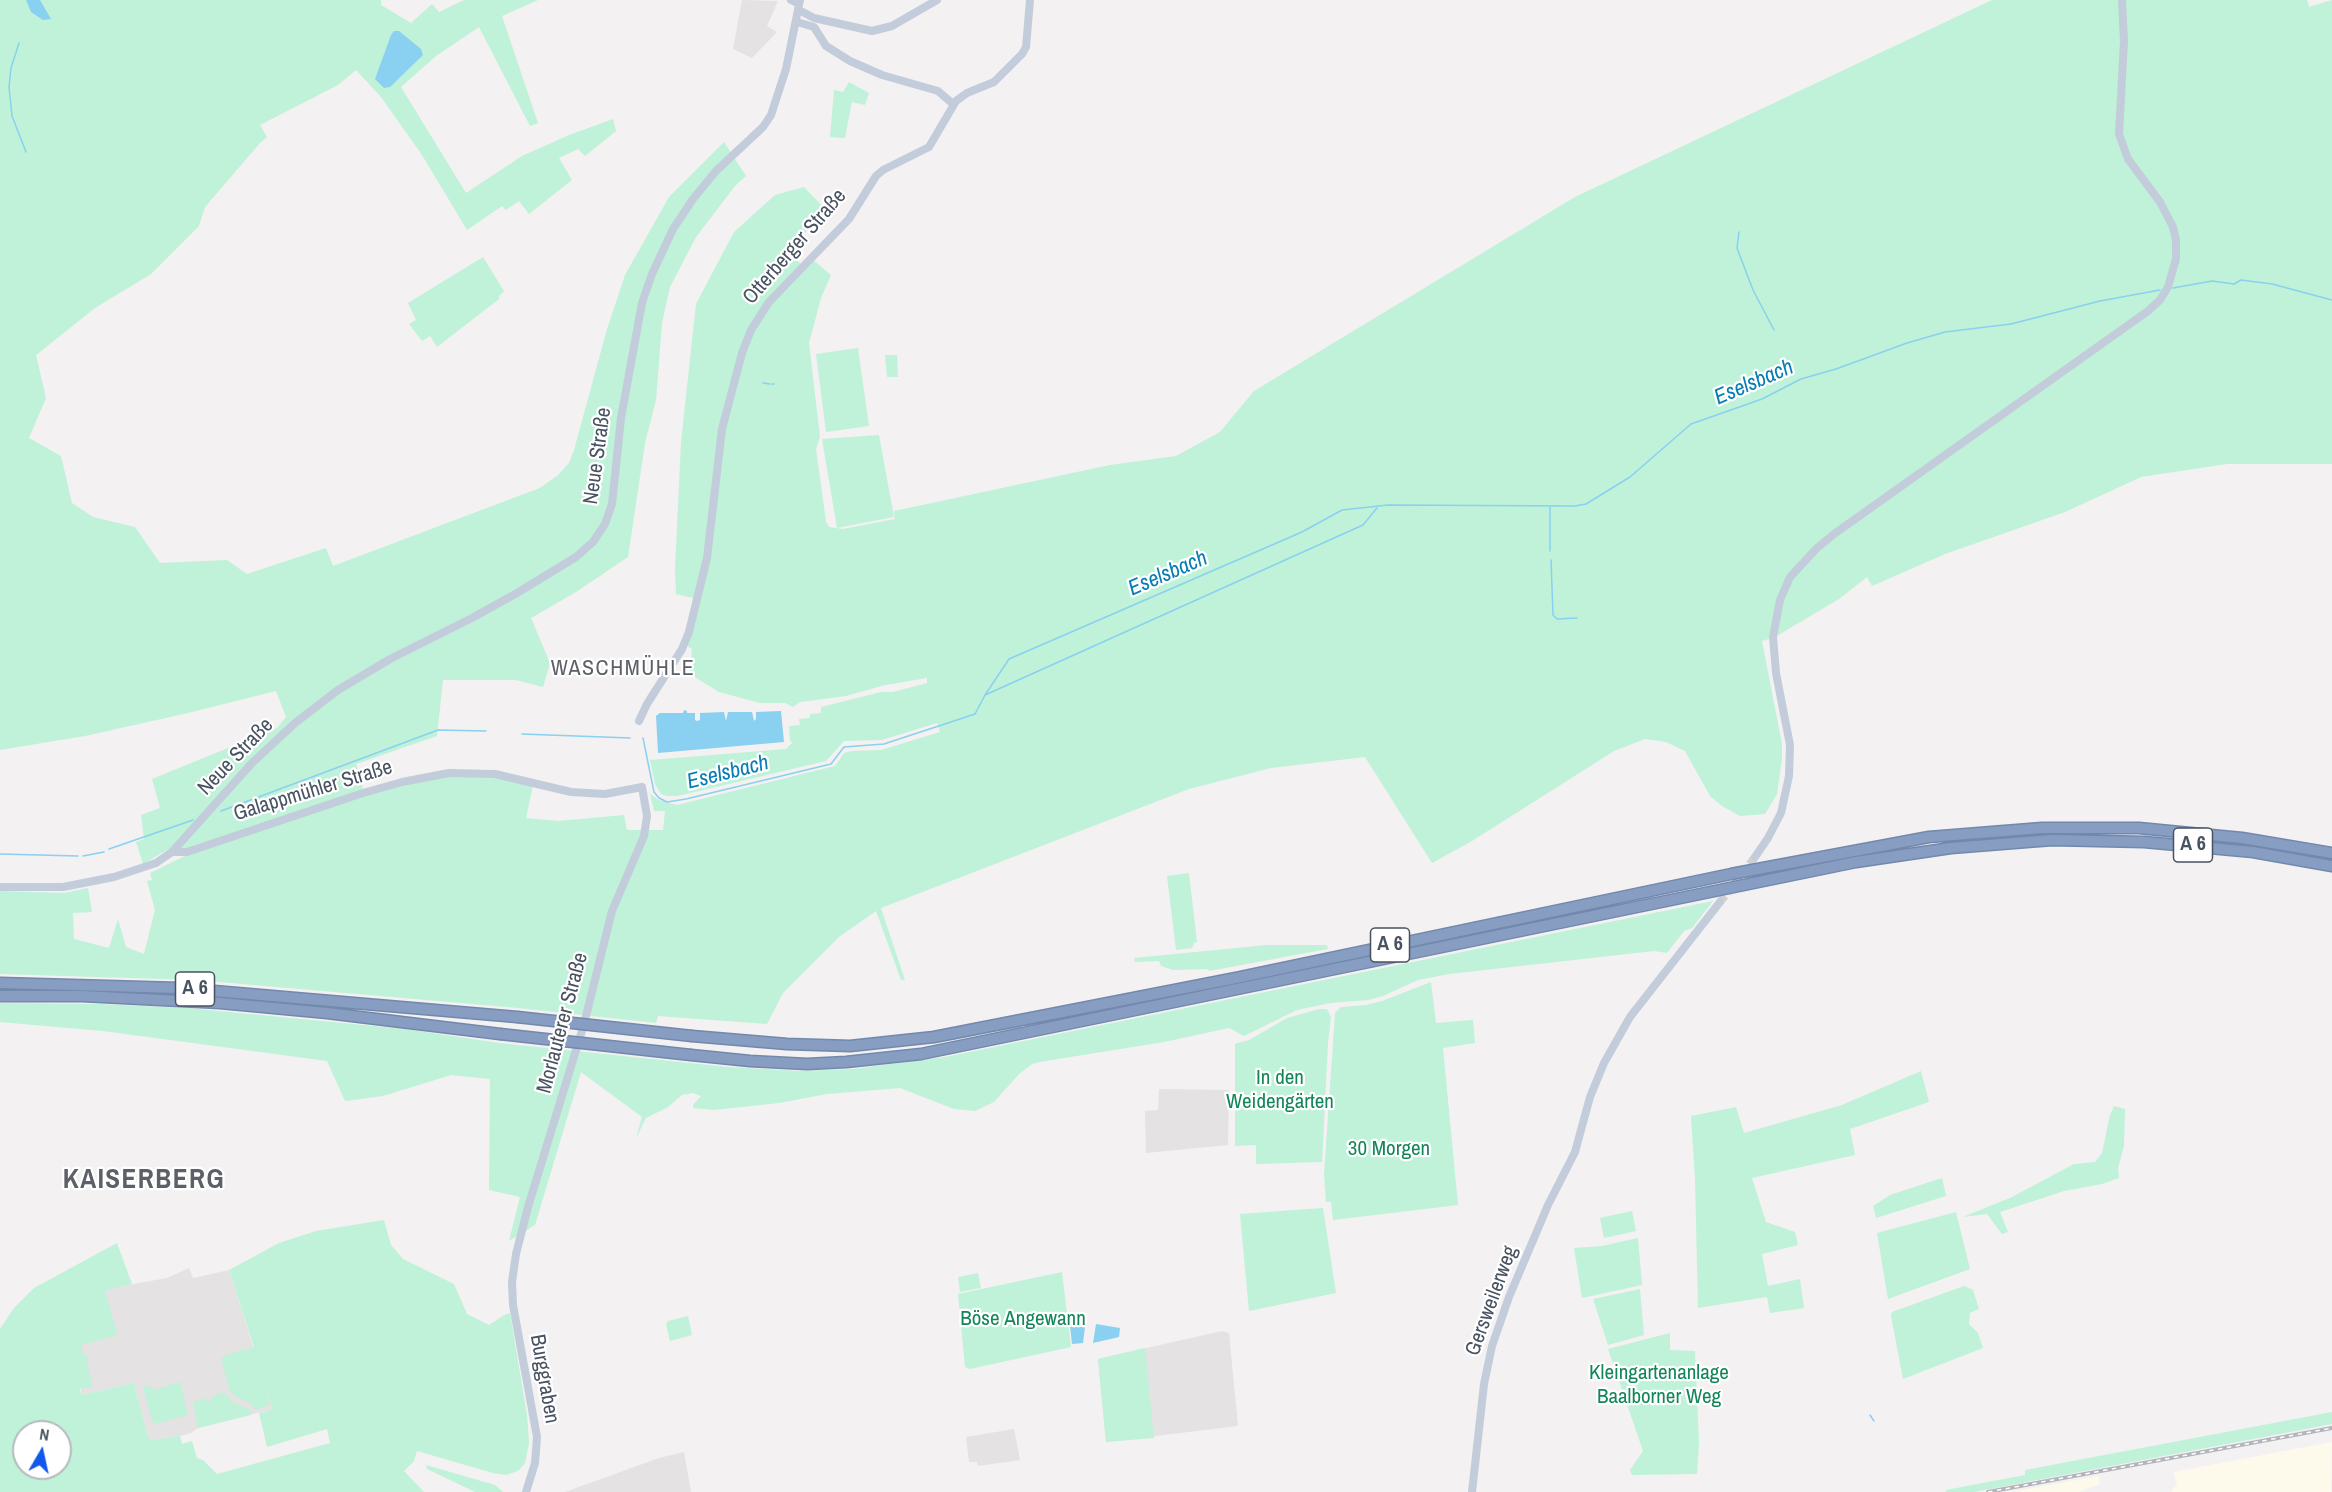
<!DOCTYPE html>
<html>
<head>
<meta charset="utf-8">
<style>
  body { margin:0 }
  #map { position:relative; width:2332px; height:1492px; overflow:hidden; background:#f3f1f1; font-family:"Archivo Narrow",sans-serif }
  canvas { display:block }
  .north { position:absolute; left:12px; top:1420px; width:60px; height:60px; box-sizing:border-box; background:#fff; border:2px solid #b6babf; border-radius:50%; rotate:9deg; font-size:16px; font-weight:700; line-height:24px; text-align:center; color:#485260 }
  .north::after { content:''; display:block; margin:auto; width:21px; height:27px; background:#1159ed; clip-path:polygon(50% 0,100% 100%,50% 72%,0 100%) }
</style>
</head>
<body>
<div id="map">
<canvas width="2332" height="1492"></canvas>
<div class="north">N</div>
</div>
<script>
const g = document.querySelector('canvas').getContext('2d');
g.lineJoin = 'round';
function paint(path, color) {
  g.fillStyle = color;
  g.fill(path, 'evenodd');
}
function poly(rows) {
  const path = new Path2D();
  for (const r of rows) {
    path.moveTo(r[0], r[1]);
    for (let i = 2; i < r.length; i += 2) path.lineTo(r[i], r[i + 1]);
  }
  return path;
}
function strokePath(path, color, width, dash) {
  g.strokeStyle = color;
  g.lineWidth = width;
  g.lineCap = dash ? 'butt' : 'round';
  g.setLineDash(dash || []);
  g.stroke(path);
}
function label(font, color, halo, rows, align = 'center') {
  g.font = font + ' "Archivo Narrow",sans-serif';
  g.lineWidth = 4.5;
  g.setLineDash([]);
  g.textBaseline = 'middle';
  g.strokeStyle = halo;
  g.fillStyle = color;
  for (const [text, x, y, turn = 0] of rows) {
    g.save();
    g.translate(x, y);
    g.rotate((+turn || 0) * Math.PI / 180);
    g.textAlign = isNaN(turn) ? turn : align;
    if (halo) g.strokeText(text, 0, 0);
    g.fillText(text, 0, 0);
    g.restore();
  }
}
paint(poly([
  [2332,1442,2331,1492,2171,1492,2177,1484,2173,1472],
  [2099,1476,2100,1484,2079,1492,2011,1492]
]), '#fdfaeb');
paint(poly([
  [742,0,778,1,767,26,777,32,752,58,733,49],
  [1159,1089,1229,1090,1228,1145,1146,1153,1145,1111,1158,1110],
  [189,1268,193,1278,229,1270,273,1409,198,1428,191,1433,180,1436,151,1440,147,1434,134,1383,81,1395,81,1345,105,1289,167,1278],
  [1222,1331,1229,1333,1238,1426,1106,1442,1098,1359],
  [1014,1429,1020,1460,978,1466,977,1462,969,1462,966,1437],
  [684,1452,691,1492,565,1492,659,1458]
]), '#e4e2e3');
paint(poly([
  [0,0,381,0,381,5,411,23,432,4,439,12,464,0,538,0,502,16,538,123,530,126,479,27,436,56,401,87,466,193,522,156,569,135,613,119,616,131,585,156,578,149,559,158,572,180,529,214,519,201,506,210,502,206,467,230,422,155,381,97,356,70,338,85,260,125,267,137,260,143,205,207,199,226,151,274,95,308,36,355,46,398,29,438,61,456,72,503,93,517,135,527,160,563,227,560,247,574,326,548,333,566,540,488,558,475,569,463,574,450,607,329,625,275,669,197,724,142,746,176,735,186,696,237,670,287,662,323,656,400,645,443,628,557,576,592,531,618,550,663,543,687,516,680,443,680,437,736,356,764,363,789,189,848,167,850,143,864,136,842,144,839,141,815,160,808,152,779,277,728,286,717,276,691,188,713,85,736,0,750],
  [1992,0,2307,0,2309,7,2332,0,2332,464,2227,464,2141,477,2065,512,1945,554,1872,586,1867,577,1839,599,1775,637,1762,641,1782,744,1782,759,1777,794,1765,814,1740,816,1722,806,1710,796,1685,751,1666,742,1645,739,1614,751,1472,841,1432,863,1365,757,1271,768,1189,789,881,908,905,980,901,980,876,911,839,937,783,993,767,1024,658,1016,656,1023,518,1008,196,980,0,974,0,891,64,893,88,888,92,912,73,913,74,939,109,948,118,919,126,947,144,954,155,910,147,881,152,880,150,873,187,855,402,784,450,776,494,776,533,786,526,818,558,821,624,815,627,830,663,830,665,811,654,811,650,794,659,800,677,805,835,766,844,753,852,751,881,750,940,732,937,723,882,740,844,741,826,761,678,796,667,796,661,794,655,784,650,760,786,749,793,742,790,741,789,726,800,725,799,719,810,718,810,714,821,713,821,707,881,692,893,692,927,683,927,678,885,685,846,696,800,702,793,707,785,703,760,703,719,692,690,674,692,649,687,646,693,598,676,594,675,570,681,442,696,304,734,232,775,195,804,187,826,210,788,252,803,266,811,258,831,275,821,298,809,343,820,437,816,449,826,522,829,527,843,529,895,519,894,511,1110,465,1176,456,1220,432,1254,391,1575,197],
  [849,82,869,93,865,105,852,102,845,138,830,137,834,90,843,92],
  [483,257,504,291,499,296,499,299,437,347,430,336,422,341,409,324,416,320,408,303],
  [858,348,869,426,826,432,816,354],
  [885,355,897,355,898,377,887,377],
  [879,435,894,517,837,528,822,439],
  [1189,873,1197,942,1194,943,1192,948,1176,950,1167,876],
  [1713,901,1692,928,1684,931,1667,953,1654,951,1449,974,1418,980,1383,996,1368,1000,1330,1003,1297,1010,1244,1036,1229,1028,1164,1042,1039,1062,1032,1064,1019,1074,994,1102,975,1111,954,1109,900,1088,827,1094,779,1103,714,1110,693,1108,693,1105,701,1096,693,1093,682,1095,668,1107,646,1118,636,1138,642,1117,581,1072,535,1225,509,1241,520,1197,489,1190,490,1079,451,1075,383,1096,345,1101,327,1061,103,1031,0,1022,0,1003,98,1004,188,1008,405,1029,499,1043,728,1067,799,1071,853,1069,945,1057],
  [1267,945,1327,945,1328,949,1209,971,1208,969,1173,970,1161,966,1159,961,1135,962,1134,958],
  [1431,982,1436,1023,1473,1020,1475,1043,1443,1048,1458,1205,1333,1220,1331,1202,1326,1202,1324,1175,1335,1013,1341,1007,1366,1005,1382,1001],
  [1319,1009,1327,1009,1331,1017,1328,1042,1322,1162,1256,1164,1256,1145,1235,1146,1235,1044,1249,1040,1287,1018],
  [1921,1071,1929,1102,1850,1129,1855,1155,1752,1178,1766,1222,1795,1232,1798,1245,1762,1254,1768,1286,1800,1279,1804,1308,1770,1313,1767,1297,1698,1308,1695,1179,1691,1116,1736,1107,1744,1133,1842,1105],
  [2114,1106,2125,1109,2124,1146,2118,1168,2119,1178,2102,1184,2064,1191,2000,1212,2008,1232,2002,1234,1987,1214,1963,1217,2012,1197,2074,1164,2095,1162,2102,1153,2110,1115],
  [1942,1178,1946,1196,1876,1218,1873,1206,1890,1195],
  [1323,1208,1336,1293,1249,1311,1240,1214],
  [1632,1211,1636,1231,1604,1238,1600,1218],
  [1956,1212,1970,1269,1888,1299,1877,1233],
  [384,1220,391,1245,403,1259,454,1284,467,1314,489,1325,504,1315,510,1313,527,1415,529,1443,525,1463,518,1471,506,1475,493,1473,417,1451,414,1461,404,1471,424,1492,0,1492,0,1329,14,1308,34,1288,117,1243,132,1284,105,1290,117,1335,81,1345,83,1355,88,1355,88,1367,92,1381,92,1387,80,1389,81,1395,134,1383,147,1434,151,1440,180,1436,182,1444,192,1441,197,1458,203,1460,217,1474,330,1443,327,1429,267,1447,259,1413,273,1409,266,1388,270,1405,255,1410,250,1403,233,1395,230,1391,221,1359,225,1355,254,1347,229,1270,279,1243,316,1231],
  [24,1432,60,1432,60,1468,24,1468],
  [1638,1238,1642,1285,1582,1298,1574,1248,1602,1246],
  [1062,1272,1071,1347,970,1369,965,1367,958,1294],
  [978,1273,981,1288,960,1292,958,1277],
  [1964,1286,1973,1290,1979,1309,1970,1313,1969,1324,1978,1333,1983,1348,1903,1379,1891,1316,1892,1312],
  [1640,1289,1644,1335,1608,1345,1593,1299],
  [688,1316,692,1335,670,1341,666,1324,668,1321],
  [1670,1333,1670,1350,1695,1351,1699,1443,1697,1474,1632,1475,1630,1470,1643,1451,1608,1349],
  [1145,1348,1154,1438,1106,1442,1098,1359],
  [180,1382,188,1415,156,1424,152,1421,143,1387,149,1385,154,1390],
  [224,1392,231,1401,249,1409,251,1415,198,1428,193,1402,207,1398,206,1401,213,1400,212,1396],
  [2332,1412,2332,1424,1974,1492,1946,1492,1946,1490,2025,1475,2025,1470],
  [426,1465,495,1485,503,1492,475,1492,427,1469]
]), '#bff2d8');
paint(poly([
  [26,0,40,0,51,19,43,20,31,12],
  [394,31,399,31,421,49,423,55,390,87,384,88,375,79,391,35],
  [684,710,687,711,687,713,695,713,695,720,697,721,700,720,700,713,724,712,726,721,728,712,752,712,754,721,756,719,756,712,781,711,784,742,658,753,656,716,660,713,683,713],
  [1069,1317,1086,1319,1083,1343,1072,1344],
  [1096,1324,1120,1328,1119,1337,1093,1343]
]), '#8ad0f0');
strokePath(poly([
  [19,43,11,68,9,87,12,116,26,152],
  [1739,232,1737,248,1753,290,1774,330],
  [2173,288,2212,281,2234,284,2241,280,2272,284,2332,300],
  [763,383,770,384],
  [772,384,774,384],
  [1550,507,1550,551],
  [1551,560,1553,615,1557,619,1577,618],
  [985,695,1363,525,1377,508],
  [522,734,630,738],
  [643,738,654,792,659,798,667,802,686,799,831,764,844,747,884,744,975,714,985,695,1009,659,1302,532,1342,510,1388,505,1575,506,1586,504,1630,477,1691,424,1762,399,1801,379,1836,369,1907,343,1945,332,2011,324,2100,301,2160,290],
  [221,811,438,730,486,731],
  [109,849,193,820],
  [0,854,78,856],
  [83,856,104,852],
  [1870,1415,1874,1421]
]), '#8ad0f0', 1.5);
strokePath(poly([
  [1720,902,1755,857]
]), '#d1d1d4', 8, [8, 4]);
const highway = poly([
  [0,983,179,988,517,1017],
  [0,996,82,996,220,1003,327,1013,500,1034],
  [692,1036,787,1044,850,1046,934,1037,1236,978,1731,874,1929,837,2042,828,2139,828,2242,838,2332,853],
  [691,1055,750,1061,807,1064,846,1062,921,1054,1856,862,1951,848,2052,840,2144,842,2253,852,2332,866]
]);
strokePath(highway, '#7288ad', 13);
strokePath(poly([
  [791,0,799,4],
  [799,10,814,18,872,31,892,26,937,0],
  [797,22,814,27,826,46,850,61,882,75,938,91,953,104],
  [639,721,647,704,682,649,689,632,707,558,722,429,742,353,751,330,769,302,849,219,876,176,883,170,929,147,956,101,967,93,994,82,1022,54,1026,47,1030,0],
  [172,852,187,852,363,793,402,782,449,773,495,774,571,792,605,794,642,787,647,816,644,836,612,911,584,1024,528,1207,516,1254,512,1282,513,1305,537,1437,535,1463,526,1492],
  [1755,857,1768,838,1781,813,1789,776,1790,745,1776,673,1773,637,1780,600,1790,577,1817,548,1834,534,2148,311,2160,300,2168,287,2176,259,2176,240,2173,227,2160,202,2128,159,2119,134,2124,41,2122,0],
  [0,887,63,887,114,877,156,863,172,852,252,763,295,723,338,690,390,659,472,618,517,593,576,557,593,542,605,524,612,504,621,418,642,303,652,274,673,229,693,199,716,171,763,127,771,115,786,69,800,0],
  [1472,1492,1484,1384,1492,1346,1509,1297,1548,1205,1575,1152,1590,1097,1604,1063,1630,1017,1720,902]
]), '#c3ccda', 8);
strokePath(highway, '#879dc1', 10);
const rail = poly([
  [1988,1492,2332,1428]
]);
strokePath(rail, '#b3b5bc', 4);
strokePath(rail, '#fff', 1.5, [4.5]);
const highwayBridge = poly([
  [517,1017,692,1036],
  [500,1034,691,1055]
]);
strokePath(highwayBridge, '#7288ad', 13, []);
strokePath(highwayBridge, '#879dc1', 10);
for (const [x, y, w] of [
  [2193,845,39],
  [1390,945,39],
  [195,989,39]
]) {
  const box = new Path2D();
  box.roundRect(x - w / 2, y - 17, w, 34, 4.5);
  g.fillStyle = '#fff';
  g.fill(box);
  strokePath(box, '#485260', 1.5);
}
label('bold 20px', '#485260', null, [
  ["A 6",2193,845],
  ["A 6",1390,945],
  ["A 6",195,989]
]);
label('21px', '#485260', '#fff', [
  ["Otterberger Straße",795,247,-49],
  ["Neue Straße",598,456,-82],
  ["Neue Straße",236,757,-46],
  ["Galappmühler Straße",313,791,-17],
  ["Morlauterer Straße",563,1023,-75],
  ["Gersweilerweg",1492,1301,-70],
  ["Burggraben",544,1379,80]
]);
label('21px', '#138659', '#fff', [
  ["In den",1280,1078],
  ["Weidengärten",1280,1102],
  ["30 Morgen",1389,1149],
  ["Böse Angewann",1023,1319],
  ["Kleingartenanlage",1659,1373],
  ["Baalborner Weg",1659,1397]
]);
label('italic 22px', '#067db4', '#fff', [
  ["Eselsbach",1754,383,-23],
  ["Eselsbach",1168,574,-23],
  ["Eselsbach",728,773,-14]
]);
g.letterSpacing = '1.5px';
label('22px', '#5d6066', '#fff', [
  ["WASCHMÜHLE",623,669]
]);
g.letterSpacing = '0px';
g.letterSpacing = '1.5px';
label('bold 27px', '#5d6066', '#fff', [
  ["KAISERBERG",144,1181]
]);
g.letterSpacing = '0px';
</script>
</body>
</html>
